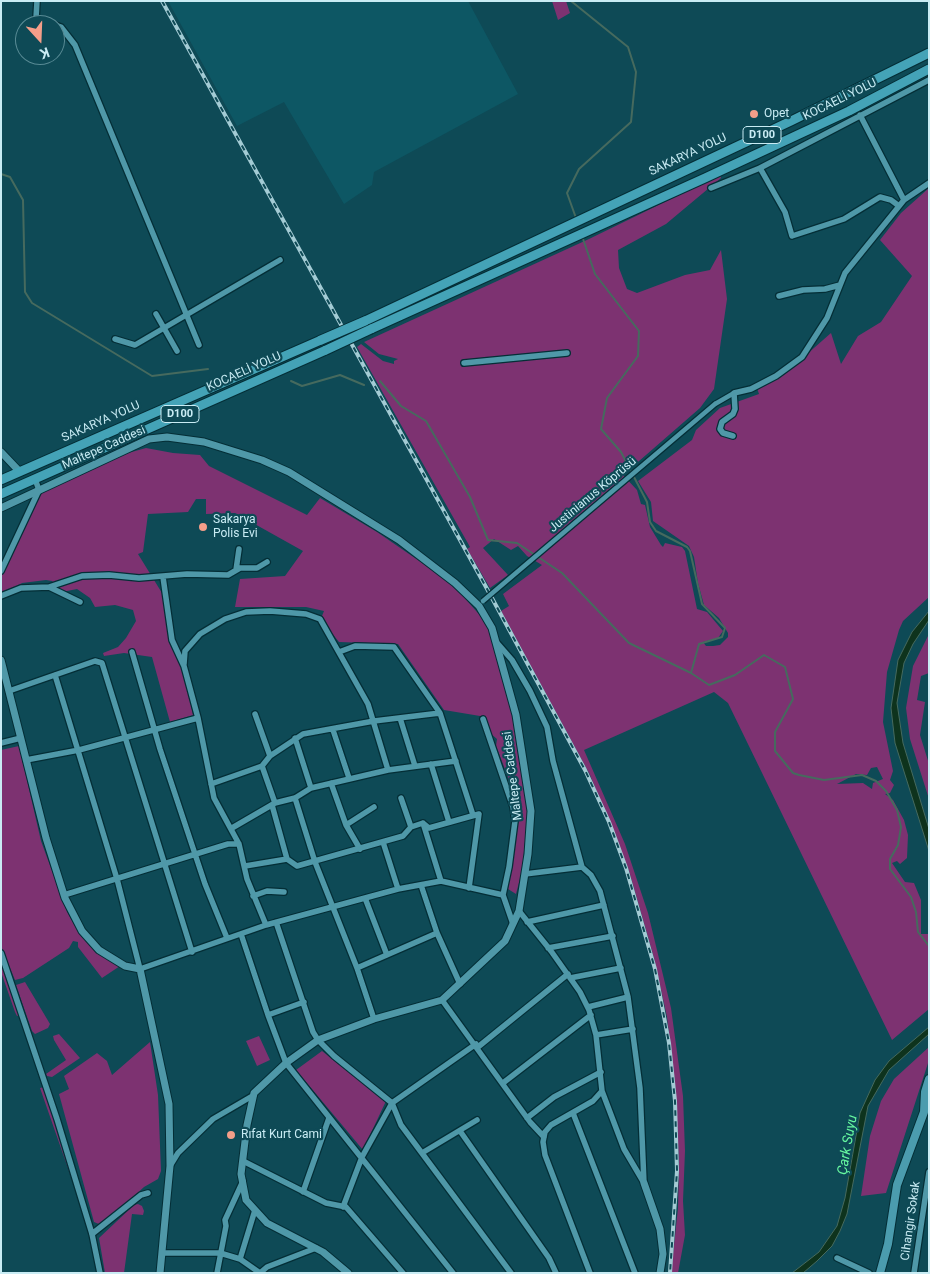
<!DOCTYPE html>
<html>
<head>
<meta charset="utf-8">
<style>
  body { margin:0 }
  #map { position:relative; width:930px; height:1274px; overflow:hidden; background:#0e4a56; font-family:Roboto,sans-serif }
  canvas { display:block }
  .frame { position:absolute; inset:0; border:2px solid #c9ecf4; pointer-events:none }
  .north { position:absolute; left:15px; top:15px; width:50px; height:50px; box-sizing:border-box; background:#0e4a56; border:1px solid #598b95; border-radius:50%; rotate:160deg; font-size:14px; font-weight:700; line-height:20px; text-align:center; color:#c9ecf4 }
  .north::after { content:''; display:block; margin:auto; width:18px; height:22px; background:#f49e89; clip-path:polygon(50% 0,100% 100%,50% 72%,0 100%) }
</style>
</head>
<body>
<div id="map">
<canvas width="930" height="1274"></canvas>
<div class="frame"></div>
<div class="north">K</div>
</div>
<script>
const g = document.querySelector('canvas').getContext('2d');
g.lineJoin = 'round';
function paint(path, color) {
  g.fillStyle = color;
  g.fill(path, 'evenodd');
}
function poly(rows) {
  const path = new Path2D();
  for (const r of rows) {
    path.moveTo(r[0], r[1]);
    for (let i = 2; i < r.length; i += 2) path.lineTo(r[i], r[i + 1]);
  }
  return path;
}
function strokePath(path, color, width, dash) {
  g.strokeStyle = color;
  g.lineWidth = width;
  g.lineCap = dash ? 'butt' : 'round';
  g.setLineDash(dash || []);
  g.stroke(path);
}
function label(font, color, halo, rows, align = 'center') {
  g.font = font + ' Roboto,sans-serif';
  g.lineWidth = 4.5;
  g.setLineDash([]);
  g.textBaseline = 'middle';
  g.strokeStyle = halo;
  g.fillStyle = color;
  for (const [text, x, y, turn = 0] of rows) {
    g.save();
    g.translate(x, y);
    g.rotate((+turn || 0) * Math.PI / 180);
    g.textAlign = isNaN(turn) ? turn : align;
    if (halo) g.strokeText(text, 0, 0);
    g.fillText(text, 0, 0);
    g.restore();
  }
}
paint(poly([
  [168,1,468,1,518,94,374,172,372,185,344,204,284,102,237,126]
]), '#0d5764');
paint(poly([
  [552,1,566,1,570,13,558,20],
  [720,175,721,178,666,224,618,250,619,268,627,289,637,293,685,275,710,270,721,250,727,299,714,389,700,408,623,475,637,490,641,504,645,505,650,527,661,545,663,547,665,543,682,547,685,551,697,609,707,612,723,631,718,638,703,642,706,646,713,646,720,645,728,637,728,633,719,618,704,605,698,583,694,557,689,546,653,521,651,502,638,481,692,440,696,430,720,408,759,394,757,388,806,355,831,333,841,364,858,336,881,322,912,276,880,240,901,213,929,188,929,597,903,621,899,630,887,672,883,722,893,771,890,780,894,785,890,793,885,794,893,800,904,820,908,835,907,858,900,864,897,861,892,863,905,882,914,883,921,900,921,934,929,934,929,1009,892,1040,728,703,714,692,584,750,625,844,648,913,671,1008,683,1096,685,1151,683,1201,685,1235,678,1273,671,1273,678,1208,679,1163,675,1084,667,1017,654,958,629,871,590,775,501,611,509,606,503,594,542,565,527,556,518,546,511,550,494,539,483,548,508,575,490,588,467,549,470,547,357,347,361,344,383,361,394,364,394,361,398,359,379,354,364,342,589,239],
  [877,767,883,779,873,783,872,789,863,783,837,784,856,774,867,775,871,768],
  [146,448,173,453,200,455,209,466,307,515,320,498,377,532,444,578,455,587,484,620,496,644,508,685,528,813,522,871,516,894,508,889,519,813,515,795,496,746,497,739,490,733,486,717,444,710,398,644,339,642,327,627,322,616,324,611,306,607,235,607,240,579,285,576,303,551,235,513,206,514,206,499,196,499,188,512,148,514,143,552,138,554,162,593,173,648,185,676,193,715,170,722,152,657,124,653,104,656,103,653,118,647,126,638,136,621,133,610,115,605,95,607,90,598,77,589,62,592,52,581,46,580,22,583,1,595,1,576,42,492,121,455],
  [929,634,929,673,921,676,917,700,925,702,920,735,929,764,929,799,910,739,906,708,913,666],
  [19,746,41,841,67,912,79,933,92,947,120,966,102,978,78,947,78,942,73,941,69,948,23,978,15,980,1,946,1,750],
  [1,960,21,1015,17,1016,15,1012,1,972],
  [25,982,50,1024,48,1028,35,1034,32,1031,16,985],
  [59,1034,80,1058,52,1077,47,1076,46,1074,66,1060,54,1040,53,1036],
  [259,1036,270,1060,257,1066,246,1041],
  [150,1042,158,1095,161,1171,158,1179,144,1187,108,1220,99,1224,94,1222,59,1094,69,1089,64,1076,97,1053,107,1061,112,1075],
  [929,1047,929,1060,886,1193,861,1196,870,1136,881,1101,894,1079],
  [322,1051,386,1101,363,1150,296,1070],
  [44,1087,79,1196,78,1197,40,1088],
  [138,1204,142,1206,144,1211,143,1215,132,1214,124,1273,105,1273,99,1238,134,1205]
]), '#7d3271');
const water = poly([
  [929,611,929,620,913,644,904,663,897,703,903,743,929,829,929,851,895,743,891,708,898,660,912,632,929,611],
  [929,1027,929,1034,889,1070,868,1106,847,1214,840,1231,832,1246,817,1261,803,1273,792,1273,819,1252,837,1226,845,1198,860,1113,875,1080,889,1061,929,1027]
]);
paint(water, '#0e331d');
strokePath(water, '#466a5e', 1);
strokePath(poly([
  [571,1,628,47,636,72,631,122,579,169,567,193,576,218],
  [1,174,10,177,23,200,25,292,32,303,152,376,208,369],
  [582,236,595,274,639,331,638,356,607,398,601,429,621,452,647,502,650,522,656,531,687,547,690,551,702,604,725,628,722,637,699,644,691,673],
  [291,381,302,386,340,375,364,385],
  [380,381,401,406,426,421,470,497,488,540,517,543,562,573,629,643,691,673,709,685,735,675,764,655,785,667,793,699,775,732,775,751,793,773,799,775,824,780,862,775,876,781,886,791,897,810,901,827,898,845,890,859,890,869,911,897,916,912,918,932,929,946]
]), '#466a5e', 2);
const pedestrian = poly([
  [715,404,734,393]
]);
const minor = poly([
  [37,1,36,18,55,25],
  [55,25,61,27,75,45,199,345],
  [860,115,904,200],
  [760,168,785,212,792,236,844,219,880,197,891,200,899,206],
  [711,188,760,168,929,80],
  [779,296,803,290,825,289,840,285],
  [156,314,177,351],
  [115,339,135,345,280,260],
  [464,363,567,353],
  [733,436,723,433,720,429,722,422,733,414,735,409,734,393,751,389,776,376,802,357,827,318,845,273,904,200,929,183],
  [236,570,239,549],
  [1,571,39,490,35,479],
  [163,577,172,640,184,666,198,718,214,798,239,844,247,879,266,925],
  [49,587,82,576,109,575,139,578,187,574,228,575,240,568,257,568,267,562],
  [1,596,21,588,49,587,80,602],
  [498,644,512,660,530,691,547,727,553,761,582,867],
  [132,652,160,749,205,884,227,938],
  [339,652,355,646,394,647,440,713],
  [184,664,185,651,200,634,225,619,246,612,270,611,306,614,320,619,368,704,388,770],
  [55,675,117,879,140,969,266,925,398,889,441,881,503,895,513,924],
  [9,691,95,661,102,663,192,952],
  [255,714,270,756],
  [400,718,415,766],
  [483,719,513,807,515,821,509,867,503,895],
  [333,730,349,778],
  [295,738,311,788],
  [1,743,21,738],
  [26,760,79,750,198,718],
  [431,764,449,822],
  [262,766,275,803],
  [331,783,346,825,360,849],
  [211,784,262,766,270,756,303,734,374,721,440,713,473,815],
  [295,798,315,862,357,968,374,1019],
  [401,798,411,827],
  [272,805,287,859],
  [423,823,441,881],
  [346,825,374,807],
  [232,828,275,803,295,798,311,788,388,770,456,761],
  [383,842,398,889],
  [245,866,287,859,297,866,403,836,411,827,423,823,429,828,479,814,469,888],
  [525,874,582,867,591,875,600,891,628,997,640,1088,644,1183],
  [421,885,437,933,460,984],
  [64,895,228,844,239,844],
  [253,896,267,891,284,892],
  [365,898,387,955],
  [519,911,551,951,580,992,589,1010,596,1035,602,1091,593,1101,551,1125,545,1132,543,1142,545,1155,590,1273],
  [276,922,313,1032,318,1040,334,1056,392,1103,401,1125,511,1273],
  [527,922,604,905],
  [241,934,268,1015,304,1002],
  [548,948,613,936],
  [1,953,57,1119,92,1234,100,1273],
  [357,968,437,933],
  [570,978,621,968],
  [442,1000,530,1122,544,1137],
  [588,1007,628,997],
  [268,1015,286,1063,453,1273],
  [596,1035,633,1029],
  [478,1047,568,974],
  [503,1083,591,1015],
  [602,1091,624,1149,644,1183],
  [573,1113,635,1273],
  [527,1118,554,1097,601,1072],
  [460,1131,549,1258,556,1273],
  [422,1153,477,1120],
  [243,1161,326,1203,346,1207,403,1273],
  [170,1166,178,1153,213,1119,254,1095],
  [303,1192,329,1118],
  [343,1207,362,1157,392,1103,476,1044],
  [92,1234,141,1195,148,1193],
  [162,1253,220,1253,240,1259,260,1273],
  [837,1258,869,1273],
  [240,1259,255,1210],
  [217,1273,226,1226,225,1220,243,1181],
  [260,1273,267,1267,316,1248],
  [914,1273,929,1172]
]);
const tertiary = poly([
  [1,452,19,471],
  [1,508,149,439,167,437,204,442,262,460,289,472,399,540,455,583,479,606,492,628,516,715,531,811,528,854,519,911,505,941,442,1000,374,1019,318,1040,286,1063,254,1093,247,1125,241,1174,246,1200,267,1223,323,1252,348,1273],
  [1,660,46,838,65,898,82,931,99,950,125,966,140,969,169,1104,170,1166,160,1273],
  [644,1183,660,1229,663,1254,660,1273]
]);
const secondary = poly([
  [880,1273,888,1244,897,1185,924,1112,925,1092,929,1079]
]);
const trunk = poly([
  [365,321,791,121,929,53],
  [371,329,705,178,849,111,929,69],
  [1,480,321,340],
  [1,494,326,350]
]);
strokePath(pedestrian, '#042e36', 7);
strokePath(minor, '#042e36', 8);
strokePath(tertiary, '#042e36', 9);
strokePath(secondary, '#042e36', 10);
strokePath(trunk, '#042e36', 11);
strokePath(pedestrian, '#4f98a8', 4.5);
strokePath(minor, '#4f98a8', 5.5);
strokePath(tertiary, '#4f98a8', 7);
strokePath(secondary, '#4b9cae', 8);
strokePath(trunk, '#44a3b7', 9);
const rail = poly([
  [162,1,486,587,585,770,609,822,626,868,655,969,669,1043,675,1101,677,1171,670,1273]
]);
strokePath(rail, '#a3cbd4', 4);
strokePath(rail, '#0e4a56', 2, [5.5]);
const pedestrianBridge = poly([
  [483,601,715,404]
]);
const trunkBridge = poly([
  [321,340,365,321],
  [326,350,371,329]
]);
strokePath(pedestrianBridge, '#042e36', 7, []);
strokePath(trunkBridge, '#042e36', 11, []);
strokePath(pedestrianBridge, '#4f98a8', 4.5);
strokePath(trunkBridge, '#44a3b7', 9);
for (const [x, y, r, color] of [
  [754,114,5,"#f49e89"],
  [203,527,5,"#f49e89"],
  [231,1135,5,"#f49e89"]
]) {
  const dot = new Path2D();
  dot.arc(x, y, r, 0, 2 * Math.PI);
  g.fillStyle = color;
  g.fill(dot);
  strokePath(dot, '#0e4a56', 2);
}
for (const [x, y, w] of [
  [762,135,38],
  [180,414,38]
]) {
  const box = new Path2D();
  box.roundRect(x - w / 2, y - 8.5, w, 17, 4);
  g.fillStyle = '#0e4a56';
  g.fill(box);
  strokePath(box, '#c9ecf4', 1);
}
label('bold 11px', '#c9ecf4', null, [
  ["D100",762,135],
  ["D100",180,414]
]);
label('12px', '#c9ecf4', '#0e4a56', [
  ["KOCAELİ YOLU",840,100,-26],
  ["SAKARYA YOLU",688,155,-25],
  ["KOCAELİ YOLU",244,372,-24],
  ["SAKARYA YOLU",101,422,-24],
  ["Maltepe Caddesi",104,448,-24],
  ["Justinianus Köprüsü",593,495,-40],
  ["Maltepe Caddesi",513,776,-97],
  ["Cihangir Sokak",911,1221,-82]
]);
label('12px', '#c9ecf4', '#0e4a56', [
  ["Opet",764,114],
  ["Sakarya",213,520],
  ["Polis Evi",213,534],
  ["Rıfat Kurt Cami",241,1135]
], 'left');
label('italic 14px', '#67f8a0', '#0e4a56', [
  ["Çark Suyu",848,1145,-80]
]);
</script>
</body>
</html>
